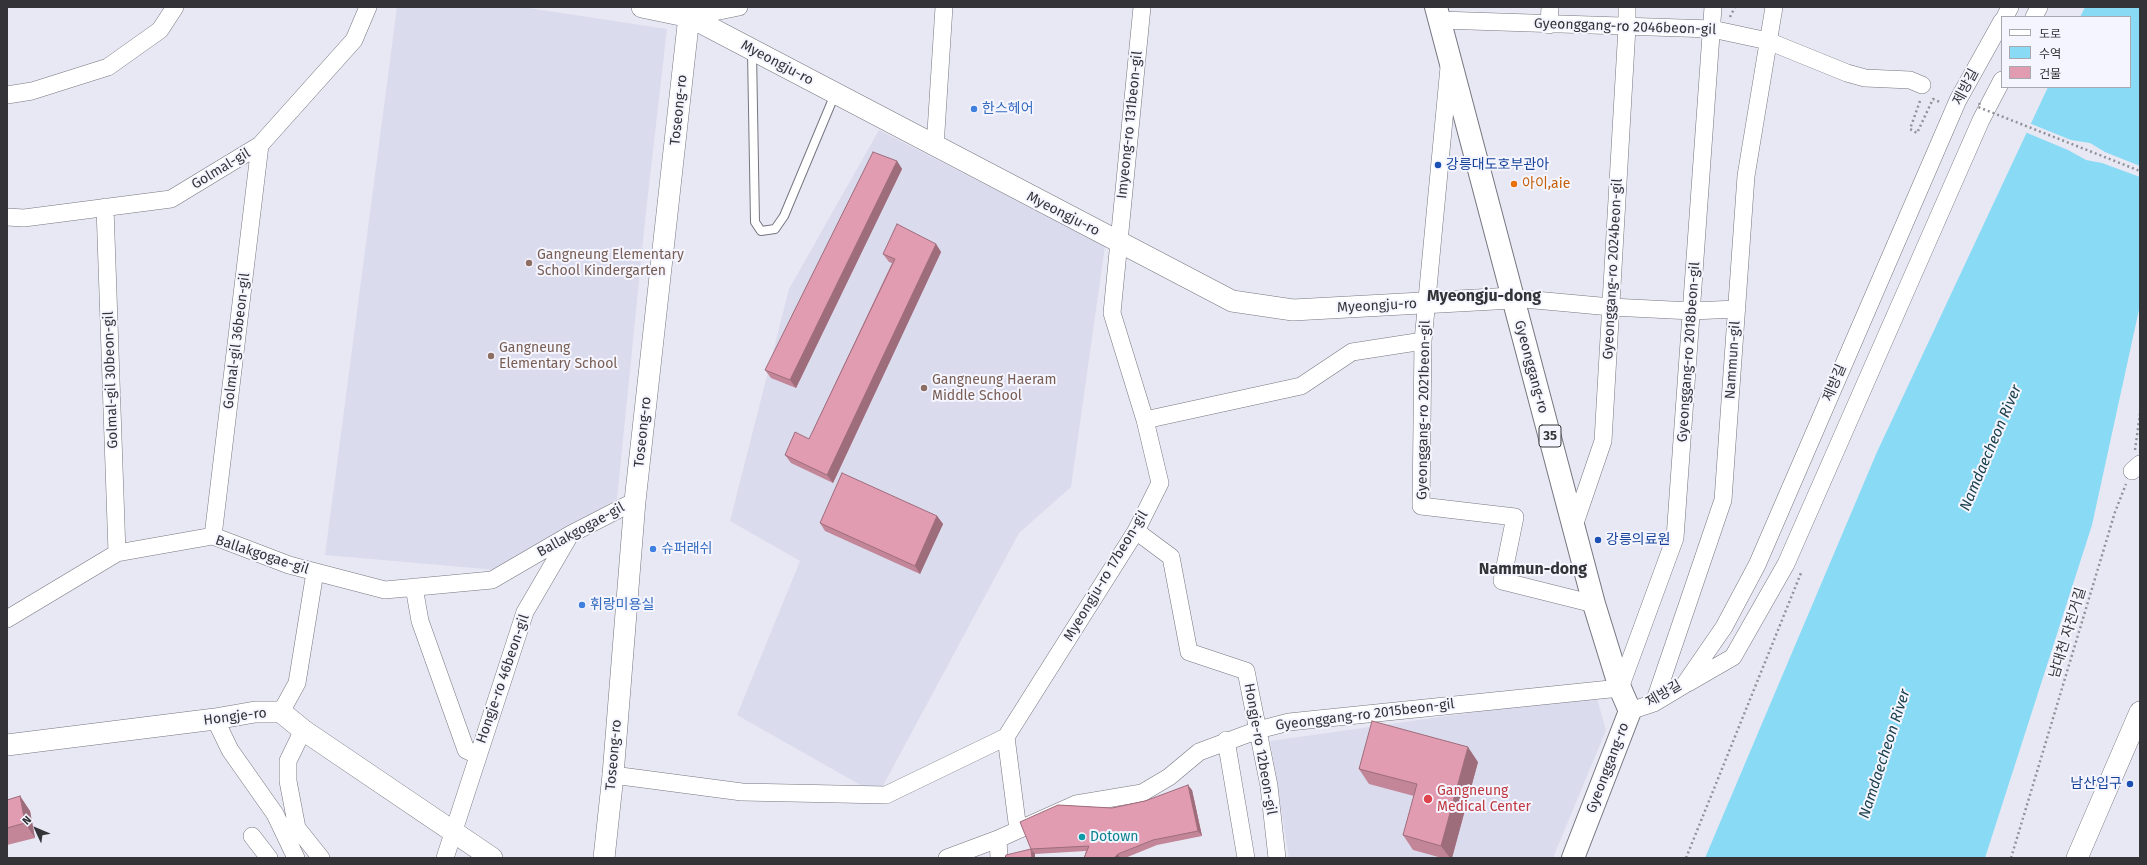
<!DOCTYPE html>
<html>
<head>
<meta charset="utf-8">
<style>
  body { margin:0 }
  #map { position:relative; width:2147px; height:865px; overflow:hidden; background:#e8e8f4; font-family:"Fira Sans","Noto Sans KR",sans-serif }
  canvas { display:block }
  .frame { position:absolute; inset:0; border:8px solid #343438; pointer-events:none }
  .legend { position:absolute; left:2001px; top:16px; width:130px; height:72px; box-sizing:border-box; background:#f5f5ff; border:1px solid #a8a8af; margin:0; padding:5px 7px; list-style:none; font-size:12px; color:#343438 }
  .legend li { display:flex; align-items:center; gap:8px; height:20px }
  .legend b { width:20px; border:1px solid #a8a8af }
  .north { position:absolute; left:16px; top:809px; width:40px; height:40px; -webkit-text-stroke:3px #f5f5ff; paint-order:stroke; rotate:314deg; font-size:11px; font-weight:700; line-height:16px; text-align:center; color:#343438 }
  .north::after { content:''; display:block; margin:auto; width:14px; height:18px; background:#343438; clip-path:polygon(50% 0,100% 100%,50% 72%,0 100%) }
</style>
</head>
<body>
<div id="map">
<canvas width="2147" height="865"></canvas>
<div class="frame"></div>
<ul class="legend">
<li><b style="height:5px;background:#fff"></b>도로</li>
<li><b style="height:11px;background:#89daf4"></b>수역</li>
<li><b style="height:11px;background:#e29cb1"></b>건물</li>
</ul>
<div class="north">N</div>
</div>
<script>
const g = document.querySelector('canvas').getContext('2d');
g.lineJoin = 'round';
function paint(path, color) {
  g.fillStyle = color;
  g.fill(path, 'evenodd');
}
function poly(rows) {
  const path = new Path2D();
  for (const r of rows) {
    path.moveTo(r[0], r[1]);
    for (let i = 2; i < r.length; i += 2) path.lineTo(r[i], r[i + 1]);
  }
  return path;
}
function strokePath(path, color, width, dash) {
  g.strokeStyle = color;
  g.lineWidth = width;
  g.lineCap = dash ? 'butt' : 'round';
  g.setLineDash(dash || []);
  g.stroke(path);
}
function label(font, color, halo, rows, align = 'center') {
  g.font = font + ' "Fira Sans","Noto Sans KR",sans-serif';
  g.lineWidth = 4;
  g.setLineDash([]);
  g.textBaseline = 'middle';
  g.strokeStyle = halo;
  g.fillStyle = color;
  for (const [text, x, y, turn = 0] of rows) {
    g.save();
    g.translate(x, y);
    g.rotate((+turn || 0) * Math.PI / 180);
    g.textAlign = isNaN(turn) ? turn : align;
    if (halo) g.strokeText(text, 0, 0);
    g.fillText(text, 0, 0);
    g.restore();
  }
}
paint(poly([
  [397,7,522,7,667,29,646,212,617,499,496,570,325,555],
  [879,130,1105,246,1071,487,1019,533,878,795,737,715,800,561,730,521,789,289],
  [1596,695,1606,730,1553,858,1289,858,1270,741]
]), '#dbdbee');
paint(poly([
  [2085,7,2140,7,2140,305,2092,525,1985,858,1705,858,1877,452,2048,87,2130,87,2130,17,2080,17]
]), '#89daf4');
paint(poly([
  [2029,123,2071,140,2090,143,2105,152,2140,166,2140,177,2102,163,2086,160,2068,150,2025,132]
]), '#e8e8f4');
const service = poly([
  [752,52,755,222,761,231,775,229,784,216,835,94]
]);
const minor = poly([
  [690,17,739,7],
  [2005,17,2010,7],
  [2034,17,2039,7],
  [1440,20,1712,29,1768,41,1847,73,1865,78,1910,80,1922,85],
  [1549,25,1550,7],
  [1449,67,1423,341,1421,506,1515,517,1502,581,1594,604],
  [7,95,32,91,108,67,160,30,175,7],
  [935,147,944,7],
  [105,207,117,553],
  [7,217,24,218,171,199,260,145,354,40,368,7],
  [1513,298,1611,307,1692,311,1737,309],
  [1145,420,1301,386,1352,352,1423,341],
  [2132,471,2140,464],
  [1574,526,1603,441,1627,27,1627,7],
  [1136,531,1171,557,1189,652,1246,671,1269,786,1277,858],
  [213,536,260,145],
  [414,587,420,621,466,750,470,752,479,751],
  [7,619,117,553,213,536,289,565,385,590,492,580,571,534,635,501],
  [1688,683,1733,657,1786,564,1981,120,2002,80],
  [1654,703,1723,500,1746,176,1774,7],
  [1630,711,1654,703,1684,685,1724,627,1757,565,1958,100,2002,21],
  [281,712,297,683,315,572],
  [215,719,230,750,275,814,296,858],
  [303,730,288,761,288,781,297,828,321,858],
  [1226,740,1246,858],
  [613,775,742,792,886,795,1006,737],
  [1018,830,1006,737,1136,531,1160,483,1145,420,1112,313,1142,7],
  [252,836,269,858],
  [998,839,999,858],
  [445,858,525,612,570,535],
  [947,858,998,839,1076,804,1142,793,1169,777,1199,752,1258,730,1289,722,1620,688,1675,538,1713,7]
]);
const tertiary = poly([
  [642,7,690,17,1232,301,1293,310,1513,298],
  [7,745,215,719,255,712,281,712,303,730,492,858],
  [604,858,613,775,635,501,690,7],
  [2077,858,2140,712]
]);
const primary = poly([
  [1436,7,1594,604,1620,688,1630,711,1573,858]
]);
strokePath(service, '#767680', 10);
strokePath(minor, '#767680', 18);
strokePath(tertiary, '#767680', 22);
strokePath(primary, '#767680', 24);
strokePath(poly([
  [1730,17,1735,7],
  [1920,101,1910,129,1917,133,1933,99,1940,102],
  [2135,450,2140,414],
  [1686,858,1801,573],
  [2011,858,2115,512,2126,484]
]), '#919199', 2.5, [2, 3]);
strokePath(service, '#fff', 8);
strokePath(minor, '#fff', 17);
strokePath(tertiary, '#fff', 21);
strokePath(primary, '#fff', 22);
strokePath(poly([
  [1980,103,1978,107,2140,171]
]), '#919199', 2.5, [2, 3]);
paint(poly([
  [897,161,902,169,796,388,771,378,765,370],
  [936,244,941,252,833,483,791,463,785,455,809,439,892,263,889,262,883,254],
  [937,516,943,524,920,574,825,531,820,523],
  [1478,762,1452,858,1442,858,1413,850,1403,835,1414,796,1369,784,1359,769],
  [1192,790,1202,836,1157,845,1125,858,1084,858,1086,851,1035,854,1035,858,1005,858,1031,849,1058,805,1112,808],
  [20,796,30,811,35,838,7,845,7,800]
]), '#c28698');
paint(poly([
  [897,161,902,169,796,388,790,380],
  [936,244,941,252,833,483,827,475],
  [937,516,943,524,920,574,915,566],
  [1468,747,1478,762,1452,858,1450,858,1441,846],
  [1188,785,1192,790,1202,836,1198,831],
  [20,796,30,811,35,838,25,823],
  [1031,849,1035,854,1035,858,1032,858],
  [1118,854,1120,858,1114,858]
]), '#9e6d7c');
const building = poly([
  [873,152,897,161,790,380,765,370,873,152],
  [897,224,936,244,827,475,785,455,795,432,809,439,895,259,883,254,897,224],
  [842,473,937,516,915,566,820,523,842,473],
  [1372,721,1468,747,1441,846,1403,835,1417,784,1359,769,1372,721],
  [1188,785,1198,831,1153,840,1118,854,1114,858,1084,858,1089,846,1031,849,1032,858,1005,858,1006,855,1031,849,1020,822,1058,805,1112,808,1145,801,1188,785],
  [20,796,25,823,7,828,7,800,20,796]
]);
paint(building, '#e29cb1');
strokePath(building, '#9e6d7c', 1);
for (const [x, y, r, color] of [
  [974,109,4,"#3f7fe0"],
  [1438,165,4,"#1a4fb4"],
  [1514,184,4,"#e8710a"],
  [529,263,4,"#8d6e63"],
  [491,356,4,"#8d6e63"],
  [924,388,4,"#8d6e63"],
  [1598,540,4,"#1a4fb4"],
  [653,549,4,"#3f7fe0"],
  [582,605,4,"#3f7fe0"],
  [2130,784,4,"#1a4fb4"],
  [1428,799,5,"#e0444e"],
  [1082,837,4,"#0f9aa8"]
]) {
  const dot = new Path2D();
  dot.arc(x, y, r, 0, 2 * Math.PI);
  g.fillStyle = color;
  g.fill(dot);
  strokePath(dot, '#f5f5ff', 1.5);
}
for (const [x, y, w] of [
  [1550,436,22]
]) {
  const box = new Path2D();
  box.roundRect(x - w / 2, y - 11, w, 22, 3);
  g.fillStyle = '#f5f5ff';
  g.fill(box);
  strokePath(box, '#343438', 1);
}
label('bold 13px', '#343438', null, [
  ["35",1550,436]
]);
label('14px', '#343438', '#f5f5ff', [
  ["Gyeonggang-ro 2046beon-gil",1625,27,2],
  ["Myeongju-ro",777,63,28],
  ["제방길",1966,87,-62],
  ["Toseong-ro",679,110,-84],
  ["Imyeong-ro 131beon-gil",1130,125,-84],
  ["Golmal-gil",221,169,-31],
  ["Myeongju-ro",1063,214,27],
  ["Gyeonggang-ro 2024beon-gil",1613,269,-87],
  ["Myeongju-ro",1377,306,-3],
  ["Golmal-gil 36beon-gil",237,341,-83],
  ["Gyeonggang-ro 2018beon-gil",1689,352,-86],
  ["Nammun-gil",1733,360,-86],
  ["Gyeonggang-ro",1531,367,75],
  ["Golmal-gil 30beon-gil",111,380,-92],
  ["제방길",1835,383,-67],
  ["Gyeonggang-ro 2021beon-gil",1424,410,-89],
  ["Toseong-ro",643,432,-84],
  ["Ballakgogae-gil",581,530,-29],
  ["Ballakgogae-gil",262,555,18],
  ["Myeongju-ro 17beon-gil",1106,576,-59],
  ["남대천 자전거길",2068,633,-73],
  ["Hongje-ro 46beon-gil",503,679,-71],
  ["제방길",1664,694,-30],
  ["Gyeonggang-ro 2015beon-gil",1365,715,-7],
  ["Hongje-ro",235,717,-7],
  ["Hongje-ro 12beon-gil",1260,749,80],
  ["Toseong-ro",614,755,-85],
  ["Gyeonggang-ro",1608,768,-69]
]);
label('14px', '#366cbe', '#f5f5ff', [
  ["한스헤어",982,109],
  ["슈퍼래쉬",661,549],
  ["휘랑미용실",590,605]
], 'left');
label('14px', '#164399', '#f5f5ff', [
  ["강릉대도호부관아",1446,165],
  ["강릉의료원",1606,540],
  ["남산입구",2122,784,"right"]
], 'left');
label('14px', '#c56008', '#f5f5ff', [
  ["아이,aie",1522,184]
], 'left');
label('14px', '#785e54', '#f5f5ff', [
  ["Gangneung Elementary",537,255],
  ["School Kindergarten",537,271],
  ["Gangneung",499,348],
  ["Elementary School",499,364],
  ["Gangneung Haeram",932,380],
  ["Middle School",932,396]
], 'left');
label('14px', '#be3a42', '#f5f5ff', [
  ["Gangneung",1437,791],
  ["Medical Center",1437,807]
], 'left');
label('14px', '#0d838f', '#f5f5ff', [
  ["Dotown",1090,837]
], 'left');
label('italic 15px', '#1b414c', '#f5f5ff', [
  ["Namdaecheon River",1991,448,-67],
  ["Namdaecheon River",1885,754,-72]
]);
label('bold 16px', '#343438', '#f5f5ff', [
  ["Myeongju-dong",1484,297],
  ["Nammun-dong",1533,570]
]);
</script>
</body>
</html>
